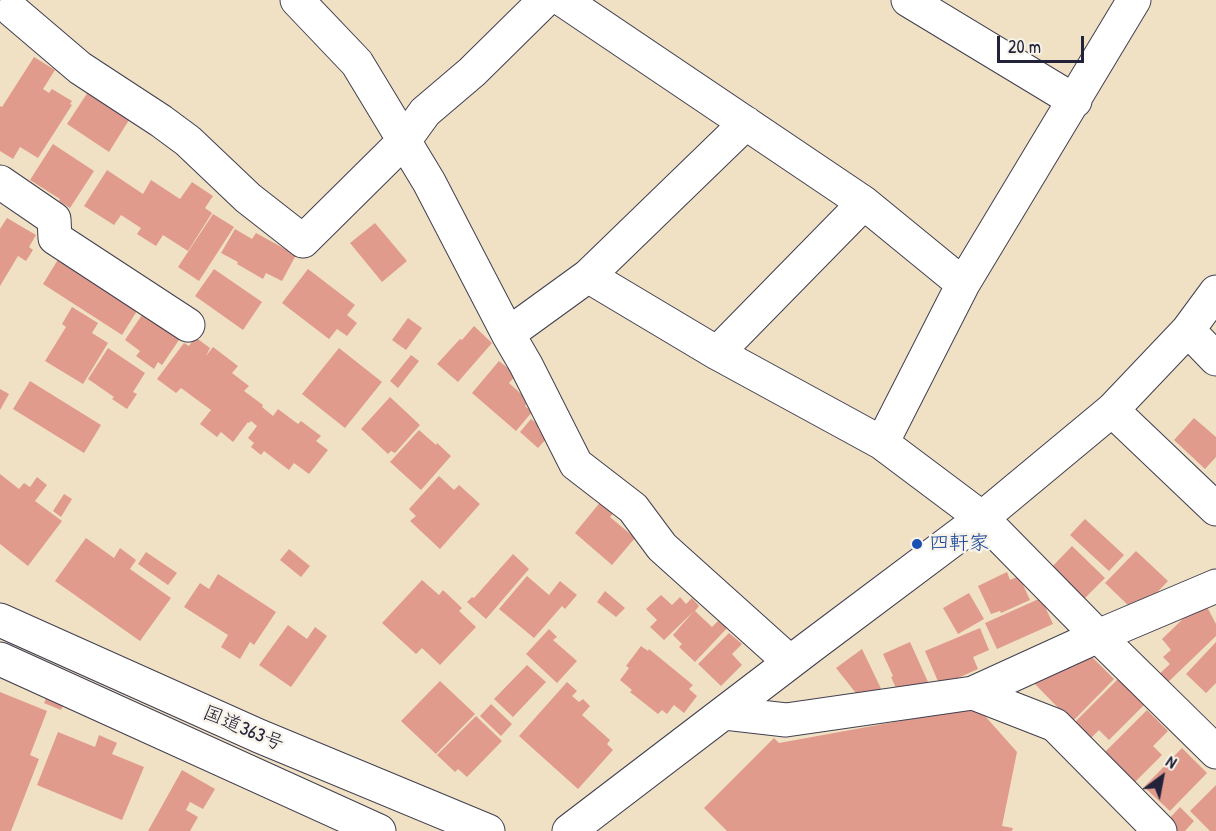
<!DOCTYPE html>
<html>
<head>
<meta charset="utf-8">
<style>
  body { margin:0 }
  #map { position:relative; width:1216px; height:831px; overflow:hidden; background:#f0e1c4; font-family:"Patrick Hand",sans-serif }
  canvas { display:block }
  .north { position:absolute; left:1132px; top:747px; width:60px; height:60px; -webkit-text-stroke:4px #f7f3e8; paint-order:stroke; rotate:32deg; font-size:16px; font-weight:700; line-height:24px; text-align:center; color:#22223b }
  .north::after { content:''; display:block; margin:auto; width:21px; height:27px; background:#22223b; clip-path:polygon(50% 0,100% 100%,50% 72%,0 100%) }
  .scale { position:absolute; left:997px; top:36px; width:87px; height:27px; box-sizing:border-box; border:3px solid #22223b; border-top:0; padding-left:8px; font-size:18px; line-height:21px; white-space:nowrap; color:#22223b; -webkit-text-stroke:4px #f7f3e8; paint-order:stroke }
</style>
</head>
<body>
<div id="map">
<canvas width="1216" height="831"></canvas>
<div class="north">N</div>
<div class="scale">20 m</div>
</div>
<script>
const g = document.querySelector('canvas').getContext('2d');
g.lineJoin = 'round';
function paint(path, color) {
  g.fillStyle = color;
  g.fill(path, 'evenodd');
}
function poly(rows) {
  const path = new Path2D();
  for (const r of rows) {
    path.moveTo(r[0], r[1]);
    for (let i = 2; i < r.length; i += 2) path.lineTo(r[i], r[i + 1]);
  }
  return path;
}
function strokePath(path, color, width, dash) {
  g.strokeStyle = color;
  g.lineWidth = width;
  g.lineCap = dash ? 'butt' : 'round';
  g.setLineDash(dash || []);
  g.stroke(path);
}
function label(font, color, halo, rows, align = 'center') {
  g.font = font + ' "Patrick Hand","Klee One",sans-serif';
  g.lineWidth = 5;
  g.setLineDash([]);
  g.textBaseline = 'middle';
  g.strokeStyle = halo;
  g.fillStyle = color;
  for (const [text, x, y, turn = 0] of rows) {
    g.save();
    g.translate(x, y);
    g.rotate((+turn || 0) * Math.PI / 180);
    g.textAlign = isNaN(turn) ? turn : align;
    if (halo) g.strokeText(text, 0, 0);
    g.fillText(text, 0, 0);
    g.restore();
  }
}
paint(poly([
  [34,57,55,70,43,89,49,93,52,89,72,101,70,104,72,105,38,158,20,147,13,159,0,151,0,106,2,107],
  [88,92,129,120,109,152,67,124],
  [53,144,94,171,70,208,59,201,60,199,30,180],
  [107,170,143,194,151,180,180,199,192,182,213,196,205,208,212,213,188,251,163,235,156,246,137,234,141,228,121,215,114,225,84,206],
  [213,214,234,227,199,281,178,267],
  [7,218,36,235,29,247,33,250,26,261,18,256,0,286,0,229],
  [375,223,407,261,382,282,350,243],
  [235,229,252,239,256,233,296,255,282,281,266,273,263,279,237,264,238,262,221,253],
  [62,253,140,306,122,335,43,284],
  [214,269,262,302,243,330,195,296],
  [308,269,355,305,347,315,357,323,347,336,337,329,329,339,282,303],
  [72,307,98,323,92,333,108,343,83,384,45,361,66,327,62,324],
  [146,309,183,334,162,365,158,362,154,369,136,356,140,351,125,340],
  [408,318,422,328,406,350,392,340],
  [474,326,492,343,458,382,437,364,460,339,462,340],
  [195,337,210,348,206,356,213,347,238,366,232,373,249,386,244,391,263,405,262,407,273,416,278,409,298,424,301,421,321,436,316,441,328,450,309,474,294,463,289,470,264,451,261,455,251,447,254,443,248,438,257,426,251,421,249,423,248,422,233,442,221,432,217,437,200,424,211,410,181,388,176,393,157,379,184,343,189,346],
  [108,348,145,373,133,392,137,394,127,409,112,399,114,397,88,379],
  [339,348,382,382,345,428,302,394],
  [411,355,419,361,398,388,390,381],
  [499,361,516,375,509,383,529,401,525,406,532,412,516,431,472,393],
  [30,381,101,425,84,453,13,409],
  [0,389,9,394,0,410],
  [390,397,420,425,395,453,391,451,388,454,361,429],
  [1194,418,1216,437,1216,457,1205,469,1174,440],
  [531,419,540,426,538,429,548,437,538,448,520,432],
  [419,430,436,445,437,443,451,456,421,490,390,462],
  [0,474,19,489,24,483,30,487,37,477,47,485,35,501,62,521,28,566,0,544],
  [439,476,454,490,459,485,480,504,440,549,410,521,416,516,409,509],
  [64,494,72,499,61,517,53,511],
  [602,500,615,511,610,517,635,538,612,565,575,533],
  [1085,519,1124,555,1109,571,1070,535],
  [86,538,114,558,120,548,136,560,130,569,171,598,140,641,55,581],
  [1072,546,1105,578,1081,602,1049,570],
  [289,549,310,566,301,577,280,560],
  [1136,551,1168,581,1146,604,1141,600,1132,609,1105,583],
  [146,552,177,573,168,585,138,564],
  [513,554,529,569,486,619,467,602,472,597,474,598],
  [1007,572,1010,580,1019,576,1030,600,1001,613,1000,611,991,614,978,586],
  [218,574,276,612,254,645,250,642,240,659,221,647,228,635,184,607,200,583,209,589],
  [527,576,549,595,560,581,577,595,565,609,562,606,534,638,499,609],
  [422,580,439,595,443,590,462,608,459,611,476,627,440,665,422,648,416,654,382,623],
  [605,591,625,608,616,617,597,602],
  [969,593,984,619,958,634,943,608],
  [661,595,672,605,680,597,686,604,692,598,699,606,695,611,712,627,721,618,729,626,695,662,679,647,682,644,673,635,693,612,664,640,650,627,657,620,646,609],
  [1041,598,1053,624,997,649,985,623],
  [1206,605,1216,624,1216,636,1163,687,1155,678,1170,664,1163,657,1171,650,1162,639,1186,616],
  [288,625,307,639,315,627,327,636,291,687,259,665],
  [980,628,989,650,973,657,978,669,940,686,925,651],
  [549,629,557,637,553,640,577,661,557,683,526,654],
  [729,633,742,644,732,654,742,665,721,686,698,664],
  [910,642,928,682,899,695,891,677,893,676,883,654],
  [1216,642,1216,683,1206,693,1186,674],
  [641,646,648,651,649,649,693,685,689,689,697,696,684,713,674,705,667,714,662,710,658,714,630,692,632,690,620,680,629,668,626,666],
  [862,649,886,699,863,702,836,668],
  [1091,656,1114,679,1072,722,1032,681],
  [527,665,546,682,513,717,494,699],
  [1118,679,1144,705,1109,740,1099,730,1091,738,1075,722],
  [440,681,475,714,436,754,401,721],
  [567,682,577,691,572,696,579,702,583,699,590,706,582,715,610,740,607,744,613,750,578,789,519,736],
  [0,692,47,711,30,755,39,759,11,831,0,831],
  [48,694,65,702,61,710,44,703],
  [491,704,512,724,501,736,480,716],
  [977,707,1017,752,1002,826,1013,828,1012,831,727,831,704,808,774,738,779,743],
  [1147,710,1168,731,1153,746,1162,755,1132,785,1102,755],
  [476,716,502,741,467,777,458,769,455,772,437,755],
  [58,732,95,747,99,735,117,743,112,754,144,767,122,820,37,785],
  [1182,748,1207,773,1170,811,1144,787],
  [182,770,215,789,203,809,190,802,186,810,198,817,190,831,148,831],
  [1216,785,1216,831,1210,831,1190,811],
  [1180,807,1194,821,1185,831,1176,831,1166,822]
]), '#e09b8d');
const minor = poly([
  [297,0,357,63,429,182,508,334,526,365,576,464,633,508,662,547,790,662],
  [563,0,864,203,963,284],
  [908,0,1075,101],
  [13,11,80,68,161,121,188,141,248,198,303,241,404,141,425,112,472,72,545,0],
  [0,182,54,219,55,238,188,325],
  [588,276,746,123],
  [1188,330,1216,359],
  [508,334,588,276,717,353,882,443,982,518,1098,636,1216,752],
  [717,353,864,203],
  [1112,410,1216,509],
  [882,443,963,284,1134,0],
  [973,693,1055,725,1160,831],
  [725,713,786,720,973,693,1098,636,1216,586],
  [569,831,810,647,982,518,1112,410,1188,330,1216,292]
]);
const highway = poly([
  [0,620,259,736,488,831],
  [0,659,379,831]
]);
strokePath(minor, '#413f50', 35);
strokePath(highway, '#413f50', 35);
strokePath(minor, '#fff', 33);
strokePath(highway, '#fff', 33);
for (const [x, y, r, color] of [
  [917,544,6,"#1a4fb4"]
]) {
  const dot = new Path2D();
  dot.arc(x, y, r, 0, 2 * Math.PI);
  g.fillStyle = color;
  g.fill(dot);
  strokePath(dot, '#f7f3e8', 2);
}
label('20px', '#164399', '#f7f3e8', [
  ["四軒家",929,544]
], 'left');
label('20px', '#22223b', '#f7f3e8', [
  ["国道363号",243,729,23]
]);
</script>
</body>
</html>
